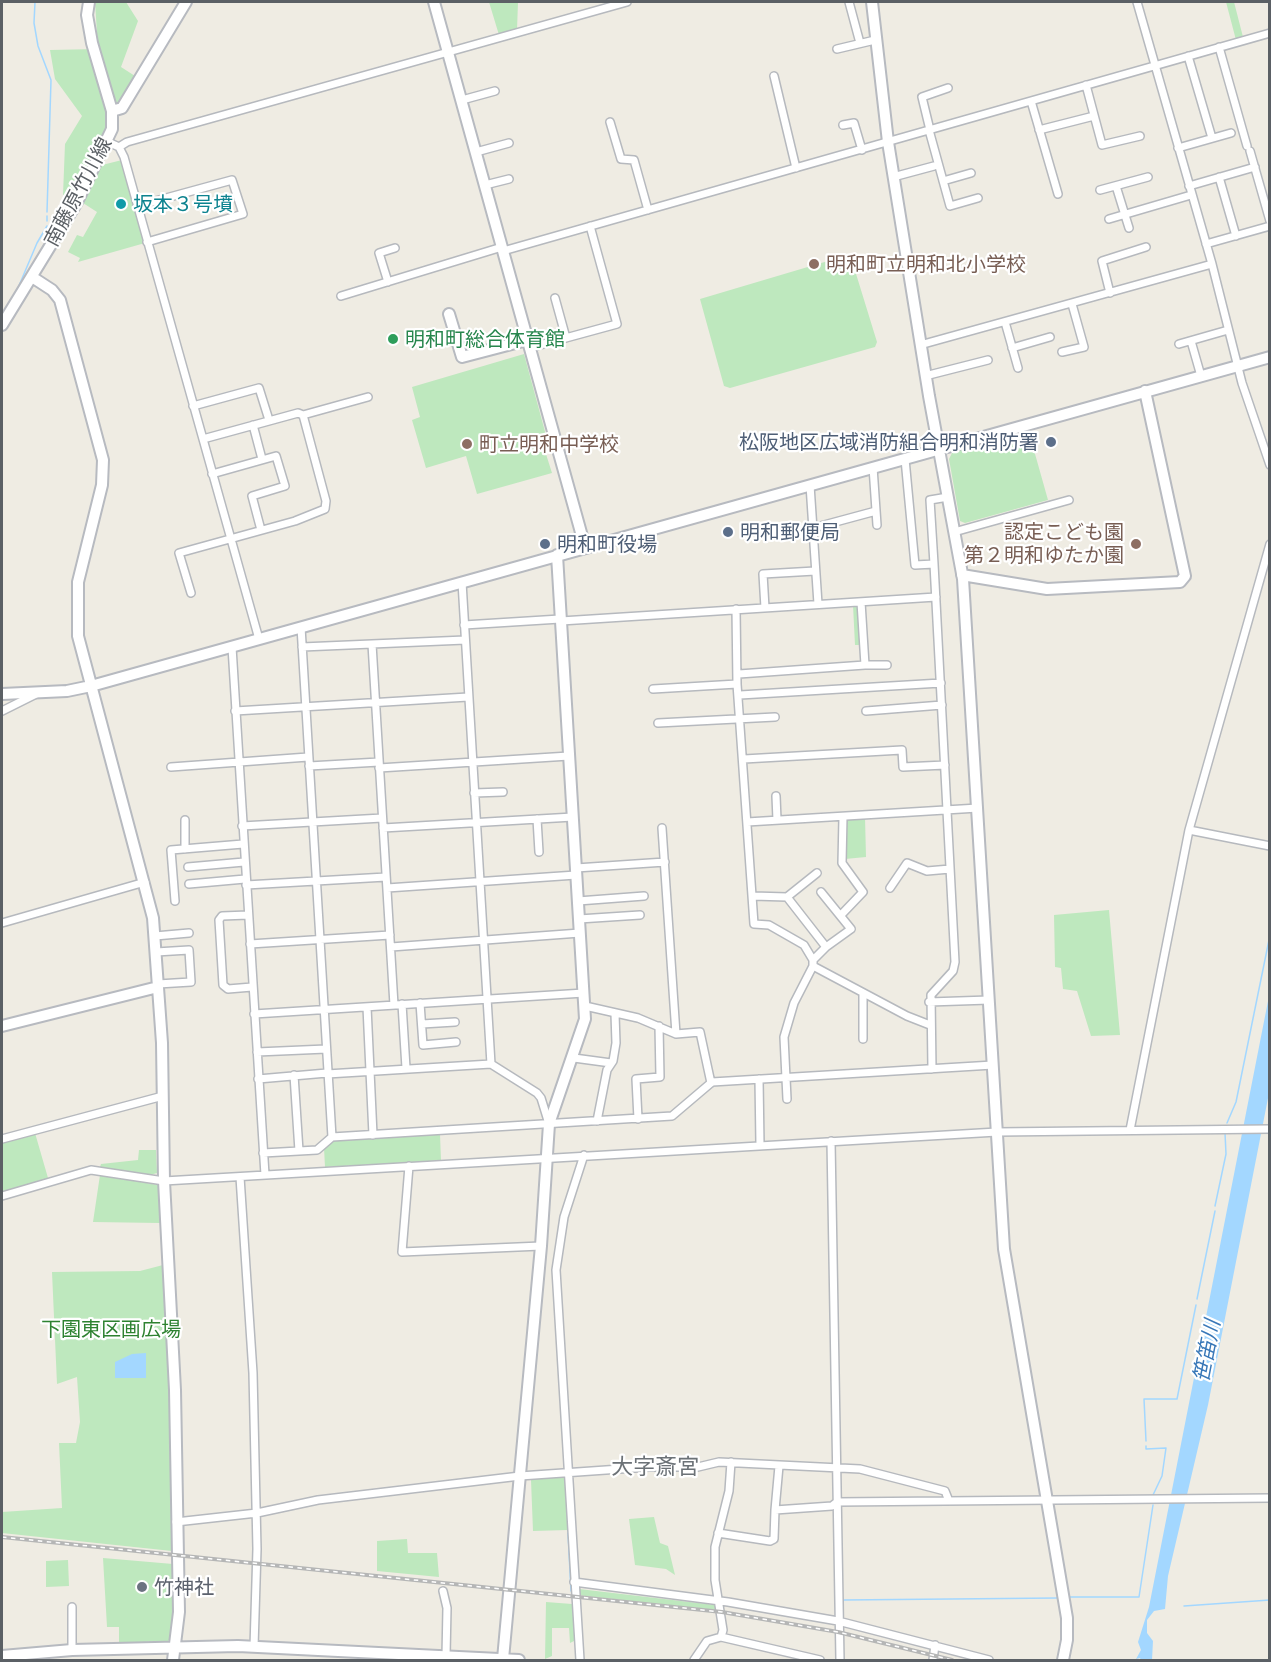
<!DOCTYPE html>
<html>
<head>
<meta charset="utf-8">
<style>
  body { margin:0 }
  #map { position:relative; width:1271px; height:1662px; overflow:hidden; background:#efece3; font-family:Ubuntu,sans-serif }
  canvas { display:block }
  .frame { position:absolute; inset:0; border:3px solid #5b6065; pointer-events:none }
</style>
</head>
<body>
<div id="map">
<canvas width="1271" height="1662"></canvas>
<div class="frame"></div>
</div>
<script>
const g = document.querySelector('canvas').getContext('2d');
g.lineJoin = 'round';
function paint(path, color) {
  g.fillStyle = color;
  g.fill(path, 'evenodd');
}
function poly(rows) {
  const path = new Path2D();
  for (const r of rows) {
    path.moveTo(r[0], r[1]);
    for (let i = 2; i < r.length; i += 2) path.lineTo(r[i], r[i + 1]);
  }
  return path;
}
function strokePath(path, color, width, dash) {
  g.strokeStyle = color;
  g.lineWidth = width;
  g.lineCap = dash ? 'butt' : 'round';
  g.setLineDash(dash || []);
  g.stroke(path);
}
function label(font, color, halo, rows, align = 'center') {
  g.font = font + ' Ubuntu,"Noto Sans JP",sans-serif';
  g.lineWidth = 4.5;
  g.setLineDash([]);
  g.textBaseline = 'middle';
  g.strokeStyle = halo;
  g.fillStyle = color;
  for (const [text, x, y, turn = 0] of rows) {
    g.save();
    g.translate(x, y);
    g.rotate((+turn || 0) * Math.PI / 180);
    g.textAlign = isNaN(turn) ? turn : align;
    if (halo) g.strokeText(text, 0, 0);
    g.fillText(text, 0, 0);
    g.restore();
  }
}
paint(poly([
  [95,2,126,2,138,21,121,67,135,76,118,106,109,115,106,132,74,193,63,195,65,144,82,116,55,79,50,50,98,49],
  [489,2,518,2,517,30,499,35],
  [1226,2,1234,2,1243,37,1236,40],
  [122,160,145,243,78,262,80,258,68,252,77,235,83,237,97,212,83,203,102,165],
  [838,258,853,264,877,342,875,347,730,388,724,386,700,299],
  [524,354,550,450,545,451,552,473,477,494,466,456,426,468,412,420,420,417,412,387],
  [1028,429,1048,500,965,523,960,521,949,459,953,451],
  [853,605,859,609,862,645,855,645],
  [865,817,866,857,845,859,846,819],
  [1109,910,1120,1035,1091,1036,1077,991,1063,989,1061,968,1055,967,1054,915],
  [35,1133,48,1178,2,1192,2,1142],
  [440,1134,441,1161,325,1167,324,1148,332,1141],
  [139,1150,156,1150,157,1173,150,1175,100,1167,101,1164,138,1160],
  [100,1175,158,1185,160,1223,93,1222],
  [163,1265,171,1381,172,1551,2,1533,2,1512,62,1508,59,1443,76,1443,80,1422,77,1377,57,1384,52,1272,140,1271],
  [566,1474,568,1530,533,1531,531,1480],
  [654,1517,660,1543,668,1546,675,1575,666,1569,635,1565,629,1519],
  [407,1539,408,1553,437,1553,439,1577,377,1571,377,1541],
  [103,1558,173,1564,174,1635,168,1641,119,1643,119,1627,107,1627],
  [68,1560,69,1586,46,1587,46,1561],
  [579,1589,715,1605,718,1610,585,1596,579,1595],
  [546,1602,572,1604,576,1640,570,1643,569,1628,552,1628,552,1656,545,1659]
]), '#bee8be');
paint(poly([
  [1269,996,1269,1093,1208,1405,1168,1576,1165,1609,1154,1611,1147,1620,1147,1633,1153,1641,1152,1660,1141,1660,1140,1658,1136,1659,1141,1650,1138,1642,1149,1607],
  [146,1353,146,1378,115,1378,115,1362,132,1354]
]), '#a3d7ff');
strokePath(poly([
  [35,2,34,23,38,46,51,80,47,212],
  [47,216,47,221],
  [18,288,37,243,47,226],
  [1227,1123,1236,1102,1270,935],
  [1215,1206,1226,1154,1225,1133],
  [1197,1299,1215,1211],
  [1146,1441,1144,1399,1177,1399,1196,1305],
  [1146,1446,1146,1449,1166,1448,1162,1476,1153,1495],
  [568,1533,571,1591],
  [1069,1597,1139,1597,1153,1505],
  [1184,1606,1270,1600],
  [843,1616,843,1600,1058,1598]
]), '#a3d7ff', 1.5);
const street = poly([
  [849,2,860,43],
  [1137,2,1212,264,1242,383,1270,465],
  [1219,47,1247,146],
  [837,49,875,40],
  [1188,56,1212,138],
  [774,76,796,168],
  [1086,85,1102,145,1140,136],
  [462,100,495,91],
  [1031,101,1058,194],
  [610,122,621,159,634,160,648,210],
  [843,125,854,123,862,150],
  [929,130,950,206,978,198],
  [930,130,922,97,948,88],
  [1039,130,1094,116],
  [108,142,119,147,124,157,259,639],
  [119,147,127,142,627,2],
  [1178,148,1231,133],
  [1250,151,1270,221],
  [476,152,509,143],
  [893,177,934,166],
  [1219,177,1236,236],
  [943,181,971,173],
  [485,185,509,179],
  [1116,186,1129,228],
  [1189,186,1255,167],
  [1100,190,1148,177],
  [137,206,232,180,243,214,147,242],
  [1109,219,1191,195],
  [1206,244,1270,226],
  [503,251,1270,33],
  [388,282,379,253,395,248],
  [1110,293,1102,261,1146,247],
  [341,296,502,247],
  [555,298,566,338],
  [1005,322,1018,368],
  [1191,341,1201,376],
  [1179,344,1228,330],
  [920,345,1212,264],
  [529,348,617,324,590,226],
  [1012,348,1050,337],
  [1062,352,1084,347,1072,304],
  [925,376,988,360],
  [193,406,259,388,269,420],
  [253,425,262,459],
  [203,439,298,413,303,415,368,397],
  [905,459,915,565,934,564,955,962,953,971,931,995,932,1069],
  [873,467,877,525],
  [212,474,276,456,285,486,252,496,261,530],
  [810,485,818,604],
  [813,528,876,511],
  [954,532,1069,500],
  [934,564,930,500,948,497],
  [462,582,491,1064],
  [191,593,179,553,295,521,325,509,326,501,303,415],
  [765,608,763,574,815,571],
  [736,609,737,684,754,924,769,925,804,945,813,960],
  [561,621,936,597],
  [464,625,560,619],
  [301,627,332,1137],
  [372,644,394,1005],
  [232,647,265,1175],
  [302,647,465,640],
  [865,665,887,665],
  [739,674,865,665,861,602],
  [653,689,737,684],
  [740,695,941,683],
  [2,711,36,694],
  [235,711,468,697],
  [866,711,942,705],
  [658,723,775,717],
  [744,759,902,750,903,767,945,765],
  [309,766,379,762],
  [171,767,308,757],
  [379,768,569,756],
  [474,793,503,792],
  [776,796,777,820],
  [537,819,539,852],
  [185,820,185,849],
  [747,822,978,808],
  [242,826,382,818],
  [383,828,573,817],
  [662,828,676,1034],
  [1189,830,1270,846],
  [188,867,244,862],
  [576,868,665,862],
  [189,884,245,879],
  [246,885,386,877],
  [387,888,576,875],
  [890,888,907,863,927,871,950,869],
  [821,892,851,929,826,947],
  [753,896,787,897,826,947,813,960,813,966,794,1003,784,1037,787,1099],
  [787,897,817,873],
  [175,901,171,850,243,844],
  [578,901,644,896],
  [248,915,222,916,219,920,223,985,228,989,252,987],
  [841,915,863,892,842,863,843,817],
  [579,919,640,915],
  [2,923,145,882],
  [155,936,189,933],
  [250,944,390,935],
  [391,947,580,933],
  [156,952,189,950,191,982,158,984],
  [813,966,907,1016,930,1025],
  [863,993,863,1039],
  [929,1002,989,1000],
  [420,1003,423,1045,456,1042],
  [402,1004,406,1068],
  [585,1006,638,1018,676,1034,700,1032,711,1083],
  [367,1007,373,1135],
  [254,1014,584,993],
  [422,1024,455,1022],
  [257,1052,326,1049],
  [574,1058,611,1063],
  [327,1074,491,1064,537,1093,541,1098,549,1124],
  [294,1075,299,1151],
  [258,1079,327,1073],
  [759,1079,760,1145],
  [638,1119,636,1079,660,1077,659,1026],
  [597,1121,607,1070,613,1061,616,1043,615,1014],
  [1130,1130,1189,830,1270,544],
  [2,1139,163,1096],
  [831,1141,840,1660],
  [263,1153,317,1150,332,1137,672,1116,712,1082,993,1065],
  [409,1166,402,1252,541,1246],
  [240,1177,253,1373,257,1549,254,1647],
  [2,1196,91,1170,164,1181,997,1132,1270,1129],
  [779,1466,775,1510,832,1506,837,1502,1270,1498],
  [176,1522,257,1513,318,1500,520,1476,649,1467,698,1467,719,1462,860,1469,945,1491,949,1501],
  [718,1533,770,1541,774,1539,775,1510],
  [574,1582,728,1602,838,1621,989,1660],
  [443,1591,447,1608,446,1656],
  [72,1607,72,1650],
  [721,1637,820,1660],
  [580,1660,556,1270,564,1217,584,1155],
  [694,1660,707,1641,721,1637,723,1630,715,1580,715,1547,729,1491,731,1462],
  [933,1660,935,1645]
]);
const secondary = poly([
  [434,2,585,547],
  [872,2,888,142,929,396,963,579,1004,1249,1067,1618,1067,1640,1063,1660],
  [112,111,122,108,186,2],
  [32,277,52,290,60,300,103,460,102,485,78,582,78,636,153,918,162,1043,164,1181,175,1390,179,1612,173,1660],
  [449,314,462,357,527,340],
  [2,325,77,202,112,129,112,111,92,43,87,15,89,2],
  [962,575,1047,589,1180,582,1185,576,1145,391],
  [2,694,67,691,91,686,1270,357],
  [2,1026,158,987],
  [2,1656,72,1650,238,1646,519,1660],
  [503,1659,541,1246,549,1124,585,1019,557,555]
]);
strokePath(street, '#b6b9be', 10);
strokePath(secondary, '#b7bac0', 14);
strokePath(street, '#fff', 7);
strokePath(secondary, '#fff', 10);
const rail = poly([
  [2,1537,722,1612,838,1632,952,1660]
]);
strokePath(rail, '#b5b6b6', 4);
strokePath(rail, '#fff', 1.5, [4.5]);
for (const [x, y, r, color] of [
  [121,204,6,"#0f9aa8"],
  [814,264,6,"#8d6e63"],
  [393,339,6,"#2e9e5b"],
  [1051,442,6,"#5c6f8a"],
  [467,444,6,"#8d6e63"],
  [728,532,6,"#5c6f8a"],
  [545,544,6,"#5c6f8a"],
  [1136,544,6,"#8d6e63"],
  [142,1587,6,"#6b7280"]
]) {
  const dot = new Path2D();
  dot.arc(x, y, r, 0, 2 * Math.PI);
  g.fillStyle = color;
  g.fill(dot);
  strokePath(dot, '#fff', 2);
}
label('20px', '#5b6065', '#fff', [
  ["南藤原竹川線",78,192,-62]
]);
label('20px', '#0d838f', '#fff', [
  ["坂本３号墳",133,204]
], 'left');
label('20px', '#785e54', '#fff', [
  ["明和町立明和北小学校",826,264],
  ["町立明和中学校",479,444],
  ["認定こども園",1124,532,"right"],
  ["第２明和ゆたか園",1124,555,"right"]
], 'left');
label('20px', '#27864d', '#fff', [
  ["明和町総合体育館",405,339]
], 'left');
label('20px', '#4e5e75', '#fff', [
  ["松阪地区広域消防組合明和消防署",1039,442,"right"],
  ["明和郵便局",740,532],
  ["明和町役場",557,544]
], 'left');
label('20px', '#2e8231', '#fff', [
  ["下園東区画広場",111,1329]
]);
label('20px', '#5b616d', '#fff', [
  ["竹神社",154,1587]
], 'left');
label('italic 21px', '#3978b8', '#fff', [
  ["笹笛川",1207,1351,-79]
]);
label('22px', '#6c7277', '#fff', [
  ["大字斎宮",655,1467]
]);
</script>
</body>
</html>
